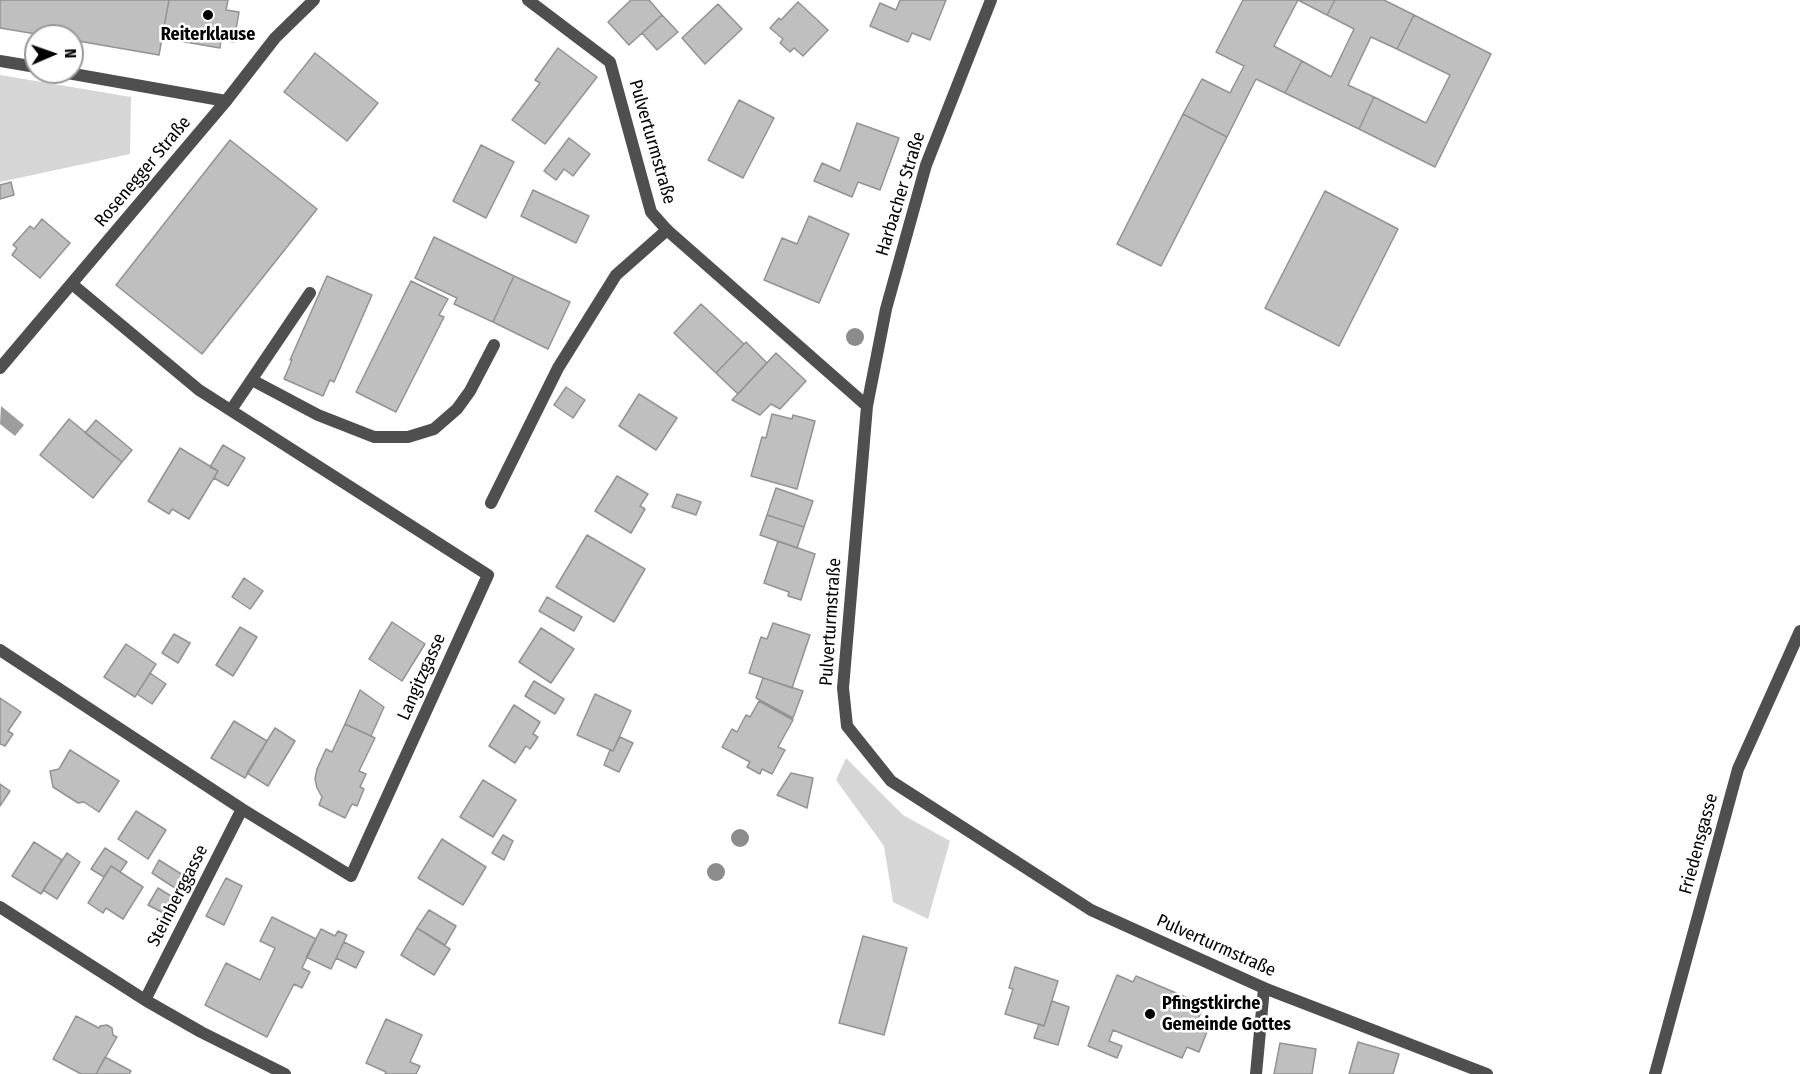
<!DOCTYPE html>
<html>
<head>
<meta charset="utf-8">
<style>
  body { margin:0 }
  #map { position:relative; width:1800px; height:1074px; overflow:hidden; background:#fff; font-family:"Fira Sans Condensed",sans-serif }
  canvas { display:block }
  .north { position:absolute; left:24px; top:24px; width:60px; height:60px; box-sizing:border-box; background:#fff; border:2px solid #999; border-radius:50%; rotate:88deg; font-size:16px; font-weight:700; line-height:24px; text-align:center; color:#000 }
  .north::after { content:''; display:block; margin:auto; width:21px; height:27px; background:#000; clip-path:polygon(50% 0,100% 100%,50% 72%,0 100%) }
</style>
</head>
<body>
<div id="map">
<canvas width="1800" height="1074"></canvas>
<div class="north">N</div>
</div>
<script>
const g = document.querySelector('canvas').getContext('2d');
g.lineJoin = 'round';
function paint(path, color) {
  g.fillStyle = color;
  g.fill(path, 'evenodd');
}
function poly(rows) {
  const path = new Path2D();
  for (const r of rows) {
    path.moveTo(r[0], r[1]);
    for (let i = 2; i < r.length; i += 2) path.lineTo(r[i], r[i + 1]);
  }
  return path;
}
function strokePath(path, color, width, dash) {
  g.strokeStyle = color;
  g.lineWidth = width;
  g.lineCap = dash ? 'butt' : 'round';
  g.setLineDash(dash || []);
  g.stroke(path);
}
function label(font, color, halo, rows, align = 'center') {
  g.font = font + ' "Fira Sans Condensed",sans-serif';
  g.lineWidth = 5;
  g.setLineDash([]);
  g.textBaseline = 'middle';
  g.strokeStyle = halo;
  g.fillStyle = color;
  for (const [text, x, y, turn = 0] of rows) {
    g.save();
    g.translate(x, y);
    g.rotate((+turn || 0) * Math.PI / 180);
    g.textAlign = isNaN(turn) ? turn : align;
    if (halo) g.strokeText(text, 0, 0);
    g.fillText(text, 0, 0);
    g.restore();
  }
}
paint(poly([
  [0,75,131,97,130,154,0,182],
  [846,758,903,815,950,841,928,919,893,902,884,846,836,780]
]), '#d6d6d6');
paint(poly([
  [1,406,24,425,15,436,0,424]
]), '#9d9d9d');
const building = poly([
  [0,0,169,0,159,55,72,40,72,36,48,36,0,28,0,0],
  [169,0,228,0,226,10,239,12,234,42,221,40,220,48,162,38,169,0],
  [631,0,649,0,662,15,629,45,608,22,631,0],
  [900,0,946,0,930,40,912,33,908,42,870,26,880,3,896,10,900,0],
  [1243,0,1335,0,1327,15,1298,0,1274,46,1302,61,1285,93,1256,79,1227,137,1183,114,1202,79,1230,93,1244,66,1216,52,1243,0],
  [1335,0,1384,0,1414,15,1397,49,1371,37,1348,85,1374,97,1359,129,1285,93,1302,61,1331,77,1354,29,1327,15,1335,0],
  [798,2,828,30,803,56,794,48,790,52,780,43,783,39,770,28,779,18,781,20,798,2],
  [718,4,742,29,705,64,682,38,718,4],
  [662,15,678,32,657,50,642,33,662,15],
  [1414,15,1491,54,1435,167,1359,129,1374,97,1426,123,1450,75,1397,49,1414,15],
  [558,48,597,77,545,144,512,120,540,83,535,80,558,48],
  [315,53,378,103,347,141,284,92,315,53],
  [739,100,774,118,743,178,708,160,739,100],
  [1183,114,1227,137,1161,266,1117,244,1183,114],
  [857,123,899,138,880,190,858,182,852,197,814,181,822,163,840,171,857,123],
  [569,138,590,154,573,176,564,169,556,180,544,171,569,138],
  [230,140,317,209,202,354,116,285,230,140],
  [481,145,514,162,486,218,453,201,481,145],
  [11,182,14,195,0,199,0,185,11,182],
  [533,190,589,216,576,243,521,216,533,190],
  [1325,191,1398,229,1339,346,1265,308,1325,191],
  [809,216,849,234,819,303,764,280,782,238,797,244,809,216],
  [42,219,70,243,40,278,12,255,17,248,13,245,30,226,34,229,42,219],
  [434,237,514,276,493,322,454,304,457,298,415,278,434,237],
  [327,276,372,295,334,382,330,380,323,396,284,379,292,360,290,360,327,276],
  [514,276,570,302,548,349,493,322,514,276],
  [411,281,448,299,439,315,444,317,396,412,356,392,411,281],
  [701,304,744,344,716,373,674,333,701,304],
  [746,342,767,363,738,394,716,373,746,342],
  [776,353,806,381,780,409,771,404,760,415,732,400,776,353],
  [566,387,585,400,573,418,554,405,566,387],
  [639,394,677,418,656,450,619,426,639,394],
  [772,414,792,419,793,415,815,421,797,489,751,476,762,437,766,438,772,414],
  [69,419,122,462,93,498,40,455,69,419],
  [96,420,132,450,122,462,85,433,96,420],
  [223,445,245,458,228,486,214,478,218,471,210,467,223,445],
  [180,448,218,471,189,519,172,509,169,514,148,501,180,448],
  [617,476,648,494,640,506,645,509,631,533,595,511,617,476],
  [776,488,813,501,804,527,767,515,776,488],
  [677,494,701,502,696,515,672,507,677,494],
  [767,515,804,527,797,548,760,535,767,515],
  [587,535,645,569,614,622,556,587,587,535],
  [778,541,815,554,801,600,788,596,789,592,764,583,778,541],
  [244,578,263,591,250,609,232,597,244,578],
  [547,597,582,617,574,631,539,611,547,597],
  [392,622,425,644,402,681,369,659,392,622],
  [773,623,810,635,792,688,749,673,761,637,767,639,773,623],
  [240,627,257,637,233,676,216,665,240,627],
  [541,628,574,649,551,683,519,662,541,628],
  [174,634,190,643,178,663,162,653,174,634],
  [126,644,156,664,135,697,104,677,126,644],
  [150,673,166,684,152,704,137,694,150,673],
  [763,678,803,691,793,718,756,698,763,678],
  [534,681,564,699,555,714,525,696,534,681],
  [360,690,384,707,371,736,345,724,360,690],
  [595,694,631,711,613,751,577,735,595,694],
  [0,698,21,712,8,731,13,734,5,746,0,744,0,698],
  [759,701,793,720,778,747,785,750,772,774,762,769,760,774,747,767,750,762,722,747,732,729,737,732,746,715,750,717,759,701],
  [514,705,540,722,533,734,538,737,530,749,526,746,515,763,489,746,514,705],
  [234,721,267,741,245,778,211,758,234,721],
  [345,724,375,738,359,771,366,774,360,787,364,789,357,806,352,804,345,818,319,805,322,797,317,788,315,779,317,769,326,749,332,752,345,724],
  [275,728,295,741,268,786,247,773,275,728],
  [620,737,633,743,619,772,604,765,610,750,613,751,620,737],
  [70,750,119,781,99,812,84,802,78,803,53,787,50,771,59,769,70,750],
  [791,773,813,778,807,808,777,795,791,773],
  [483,780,516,800,493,837,460,817,483,780],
  [0,784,10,791,0,806,0,784],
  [136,811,166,830,148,859,118,839,136,811],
  [503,835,513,841,504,860,492,853,503,835],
  [442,839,486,867,463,905,418,878,442,839],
  [34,842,62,860,41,894,12,876,34,842],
  [105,848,127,862,120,872,111,866,104,877,91,869,105,848],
  [67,853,80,862,57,899,43,890,67,853],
  [159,860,186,877,178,890,152,873,159,860],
  [111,866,143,887,123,919,106,908,103,913,88,903,111,866],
  [226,878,242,886,224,925,206,916,226,878],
  [158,888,176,899,167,915,148,905,158,888],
  [429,910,456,926,445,945,417,928,429,910],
  [272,917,316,939,302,968,310,972,302,988,294,984,267,1037,205,1005,226,963,260,980,275,948,260,941,272,917],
  [417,928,450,949,434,975,401,955,417,928],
  [321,929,335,936,338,931,347,935,331,969,306,957,321,929],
  [863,936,907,948,884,1035,839,1023,863,936],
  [344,942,364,952,356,968,336,958,344,942],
  [1015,967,1058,981,1044,1026,1005,1014,1013,989,1009,988,1015,967],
  [1117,975,1133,982,1136,976,1188,998,1185,1003,1202,1010,1198,1019,1210,1024,1199,1052,1187,1047,1182,1058,1113,1030,1109,1041,1122,1046,1117,1058,1088,1046,1117,975],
  [1052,1001,1069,1007,1058,1045,1034,1038,1039,1024,1044,1026,1052,1001],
  [76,1016,99,1028,100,1026,107,1025,112,1028,113,1035,117,1037,96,1074,81,1074,53,1059,76,1016],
  [386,1019,422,1035,410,1062,420,1066,416,1074,385,1074,386,1072,366,1063,386,1019],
  [1358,1042,1399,1054,1393,1074,1349,1074,1358,1042],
  [1280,1043,1316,1049,1312,1074,1274,1074,1280,1043],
  [105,1057,131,1071,129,1074,96,1074,105,1057]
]);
paint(building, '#bfbfbf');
strokePath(building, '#939393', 1.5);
strokePath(poly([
  [0,61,36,67],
  [62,72,226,101],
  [252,380,318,415,374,437,408,437,434,429,457,409,470,391,494,345],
  [231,410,310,293],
  [491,503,558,368,616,275,667,230],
  [1256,1074,1264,988]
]), '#4f4f4f', 12);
strokePath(poly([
  [528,0,610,62,651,212,667,230,867,406],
  [991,0,926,165,886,309,867,406,843,688,847,726,891,781,1091,910,1264,988,1487,1074],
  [0,368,226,101,275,38,314,0],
  [0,650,242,809,351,876,488,575,199,390,72,284],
  [0,907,145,1000,242,809],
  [145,1000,201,1032,285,1074],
  [1655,1074,1738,769,1800,631]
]), '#4f4f4f', 12);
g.fillStyle = '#8c8c8c';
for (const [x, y] of [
  [855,337],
  [740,838],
  [716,872]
]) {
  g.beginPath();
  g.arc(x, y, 9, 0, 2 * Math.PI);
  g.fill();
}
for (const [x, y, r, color] of [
  [208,15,6,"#000"],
  [1150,1014,6,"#000"]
]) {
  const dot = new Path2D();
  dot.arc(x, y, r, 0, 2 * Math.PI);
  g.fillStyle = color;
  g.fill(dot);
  strokePath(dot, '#fff', 2);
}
label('bold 18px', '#000', '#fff', [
  ["Reiterklause",208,35],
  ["Pfingstkirche",1162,1004,"left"],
  ["Gemeinde Gottes",1162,1025,"left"]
]);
label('18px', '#000', '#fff', [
  ["Pulverturmstraße",652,142,74],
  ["Rosenegger Straße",143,172,-50],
  ["Harbacher Straße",901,194,-73],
  ["Pulverturmstraße",831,622,-86],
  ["Langitzgasse",422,677,-66],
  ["Friedensgasse",1699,844,-75],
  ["Steinberggasse",178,896,-63],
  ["Pulverturmstraße",1216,946,24]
]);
</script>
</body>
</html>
